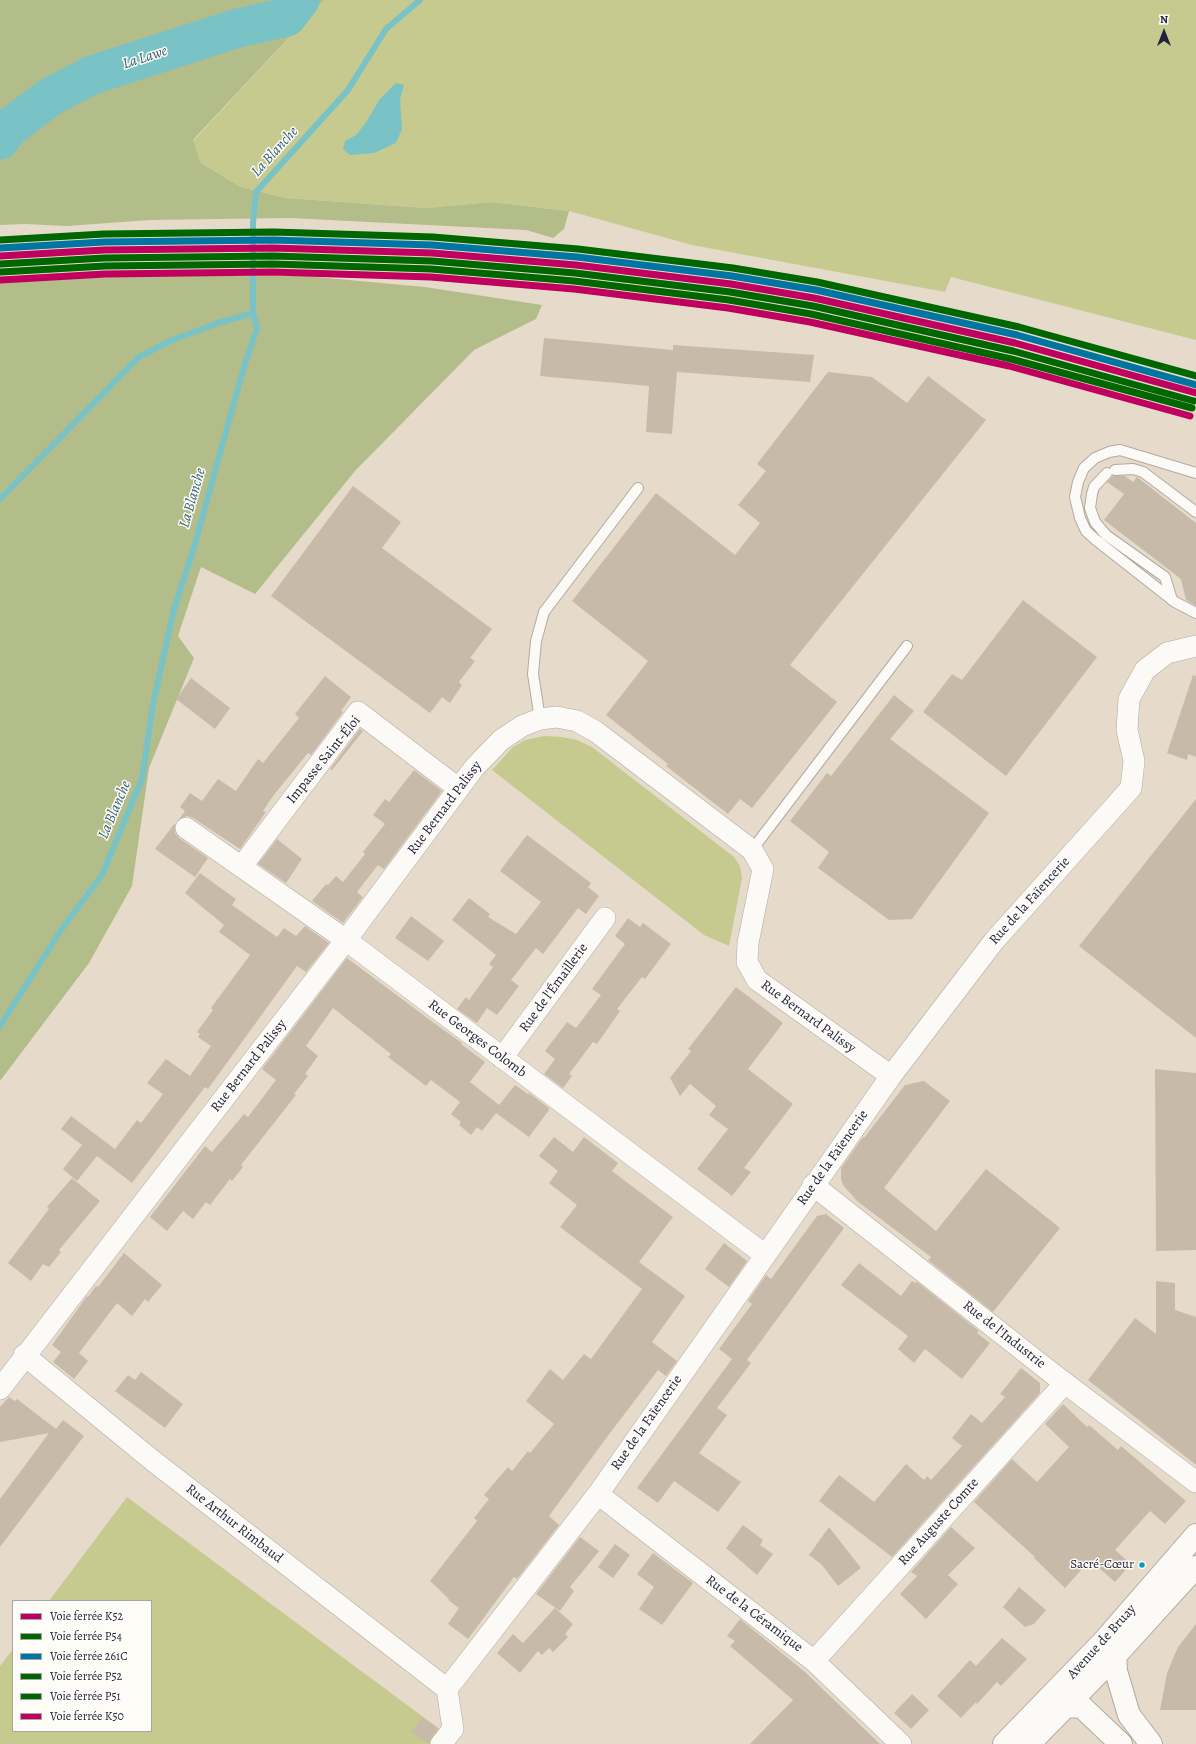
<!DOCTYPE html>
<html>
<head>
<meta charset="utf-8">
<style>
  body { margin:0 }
  #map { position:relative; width:1196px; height:1744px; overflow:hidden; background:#e6dbca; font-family:Alegreya,serif }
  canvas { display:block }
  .legend { position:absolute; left:12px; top:1600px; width:140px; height:132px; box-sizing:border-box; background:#fdfcf7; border:1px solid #a5a5ac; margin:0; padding:5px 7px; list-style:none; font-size:12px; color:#22223b }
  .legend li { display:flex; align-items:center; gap:8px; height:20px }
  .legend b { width:20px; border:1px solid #a5a5ac }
  .north { position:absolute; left:1144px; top:12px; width:40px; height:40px; -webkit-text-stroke:3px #fdfcf7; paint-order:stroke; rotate:0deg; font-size:11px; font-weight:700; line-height:16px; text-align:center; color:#22223b }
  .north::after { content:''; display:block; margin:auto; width:14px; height:18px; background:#22223b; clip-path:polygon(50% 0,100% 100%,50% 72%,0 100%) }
</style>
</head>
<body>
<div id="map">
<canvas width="1196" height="1744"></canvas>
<ul class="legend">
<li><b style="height:5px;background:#bf005f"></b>Voie ferrée K52</li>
<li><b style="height:5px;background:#060"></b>Voie ferrée P54</li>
<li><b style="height:5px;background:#0075a1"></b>Voie ferrée 261C</li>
<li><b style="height:5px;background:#060"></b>Voie ferrée P52</li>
<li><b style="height:5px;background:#060"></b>Voie ferrée P51</li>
<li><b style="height:5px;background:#bf005f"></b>Voie ferrée K50</li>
</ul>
<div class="north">N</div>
</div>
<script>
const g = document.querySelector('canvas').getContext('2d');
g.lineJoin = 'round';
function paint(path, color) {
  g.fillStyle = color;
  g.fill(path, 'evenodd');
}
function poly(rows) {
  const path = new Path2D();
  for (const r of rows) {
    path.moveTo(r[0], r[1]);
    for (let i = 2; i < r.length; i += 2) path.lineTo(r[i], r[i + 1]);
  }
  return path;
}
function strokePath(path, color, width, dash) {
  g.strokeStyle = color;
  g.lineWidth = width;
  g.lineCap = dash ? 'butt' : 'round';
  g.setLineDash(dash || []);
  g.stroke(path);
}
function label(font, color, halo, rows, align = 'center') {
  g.font = font + ' Alegreya,serif';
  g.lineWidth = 3;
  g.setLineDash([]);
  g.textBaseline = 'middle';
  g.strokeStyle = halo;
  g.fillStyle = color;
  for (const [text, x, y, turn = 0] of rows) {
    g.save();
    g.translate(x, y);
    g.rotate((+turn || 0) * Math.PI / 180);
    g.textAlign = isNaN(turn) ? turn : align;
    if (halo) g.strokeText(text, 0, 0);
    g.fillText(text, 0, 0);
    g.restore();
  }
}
paint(poly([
  [324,0,1196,0,1196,340,951,277,945,292,692,245,569,211,491,202,426,208,286,198,241,187,201,163,193,141],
  [544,736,562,737,577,740,592,747,734,857,740,866,742,878,729,946,704,935,492,770,513,747,525,740],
  [127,1497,442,1731,432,1744,0,1744,0,1666,13,1649,13,1731,151,1731,151,1601,49,1601]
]), '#c7ca8f');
paint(poly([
  [0,0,324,0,193,140,201,163,241,187,286,198,426,208,491,202,569,211,564,229,553,238,526,230,290,218,150,220,67,226,25,224,0,225],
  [122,275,305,276,425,287,542,305,536,319,474,350,355,471,255,594,201,567,178,636,194,658,149,768,132,886,89,963,0,1081,0,283]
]), '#b3bd8a');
paint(poly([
  [396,83,404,85,400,99,402,129,396,143,374,153,350,155,343,149,345,141,356,135,367,121,379,100]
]), '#79c2c6');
strokePath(poly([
  [0,499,139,357,170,341,218,323,253,313],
  [0,1026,61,930,102,875,142,779,153,704,174,609,193,551,243,370,257,328,253,313,253,223,256,192,348,90,386,29,420,0]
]), '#79c2c6', 6);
strokePath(poly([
  [0,140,9,128,50,97,92,75,238,28,287,17,300,0]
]), '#79c2c6', 39);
paint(poly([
  [544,338,673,350,673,345,814,355,810,382,677,372,672,434,646,432,649,386,540,376],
  [828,372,872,377,907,403,928,376,986,420,790,665,837,702,752,808,740,799,728,814,666,766,668,764,606,715,648,661,572,601,656,493,735,555,760,523,738,505,766,471,757,464],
  [1113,476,1125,476,1133,482,1137,477,1196,523,1196,606,1186,600,1181,579,1104,520,1124,494,1107,482],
  [353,486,401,522,382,548,492,629,470,658,475,661,459,682,462,685,450,703,442,697,430,713,271,596],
  [1023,600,1097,657,1006,776,923,712,952,674,962,680],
  [1193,675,1196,676,1196,757,1188,754,1187,760,1167,753],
  [325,676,351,697,341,711,343,712,311,755,308,753,273,796,263,811,266,812,240,849,193,818,187,816,179,819,185,811,180,807,190,793,202,801,218,779,236,791,258,759,263,763,299,718,295,714],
  [191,678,230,708,215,729,176,699],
  [894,695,914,711,890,739,989,813,912,919,889,920,818,868,829,852,790,821,827,773,831,776],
  [360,729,363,731,332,770,330,769],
  [414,770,442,791,384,869,378,865,357,892,363,897,343,923,312,901,326,884,328,885,336,876,343,882,365,854,363,852,385,824,373,815,385,799,389,802],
  [1196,799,1196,1038,1079,946],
  [175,823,175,833,179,838,208,858,195,877,155,849],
  [527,835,591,883,588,887,599,896,586,914,578,908,543,954,536,948,511,980,519,986,497,1015,487,1008,477,1023,457,1009,466,997,469,1000,493,967,489,964,496,955,452,920,469,898,490,914,488,917,516,934,541,902,500,871],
  [277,839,302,859,286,883,258,864],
  [200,873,236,899,232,905,277,937,284,928,296,936,305,926,329,943,306,972,297,966,208,1089,205,1087,132,1183,97,1156,77,1181,63,1169,82,1145,61,1129,71,1116,115,1149,137,1120,141,1123,163,1094,147,1083,166,1059,190,1076,211,1046,198,1037,200,1034,197,1032,213,1010,211,1008,250,955,219,932,224,925,185,893],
  [411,916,444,941,428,961,395,938],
  [628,918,640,927,643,923,671,944,645,979,642,977,617,1009,620,1011,597,1044,593,1042,569,1074,572,1076,563,1088,544,1074,555,1059,545,1051,567,1022,576,1028,601,995,592,989,625,944,615,936],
  [347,958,434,1023,462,1043,461,1044,485,1062,470,1082,499,1105,515,1085,528,1094,529,1093,549,1108,549,1110,529,1137,496,1113,482,1131,477,1127,471,1135,459,1125,461,1122,451,1114,460,1102,431,1080,426,1086,388,1057,391,1054,333,1008,306,1046,318,1056,305,1074,308,1076,294,1094,296,1095,241,1165,243,1167,232,1181,230,1179,210,1205,206,1202,193,1219,183,1211,167,1231,150,1217,205,1146,212,1152,244,1114,248,1117,276,1080,262,1069],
  [736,987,783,1023,748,1069,793,1104,744,1168,751,1172,732,1196,697,1169,728,1129,709,1115,716,1106,690,1084,680,1096,670,1078,691,1051,688,1049],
  [1155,1069,1196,1073,1196,1250,1156,1251],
  [924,1081,950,1101,884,1188,936,1231,986,1169,1060,1228,993,1312,928,1260,931,1257,857,1201,843,1185,841,1179,841,1168,863,1137,864,1138,905,1085],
  [554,1137,573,1152,584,1137,618,1163,612,1171,673,1217,639,1262,685,1296,652,1342,677,1361,666,1376,658,1370,607,1437,549,1516,559,1525,517,1579,514,1577,468,1639,448,1624,459,1608,448,1600,449,1599,430,1581,477,1521,474,1518,489,1499,484,1495,508,1467,512,1471,528,1451,530,1453,554,1424,526,1401,550,1369,563,1380,584,1354,591,1359,642,1289,560,1227,577,1205,549,1183,558,1171,539,1156],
  [72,1178,100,1201,59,1250,61,1252,49,1267,43,1264,31,1281,8,1263,49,1209,47,1207],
  [826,1214,844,1228,747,1360,751,1363,717,1408,727,1415,699,1453,741,1482,718,1512,674,1481,658,1503,637,1488,732,1359,719,1349,752,1304,748,1301,766,1275,771,1279,817,1216],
  [724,1243,747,1261,729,1287,705,1269],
  [124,1253,162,1285,148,1302,145,1299,132,1316,117,1303,79,1353,88,1361,74,1379,53,1362,61,1352,52,1345,87,1296,88,1297,96,1286,98,1287],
  [859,1263,901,1296,912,1281,915,1283,917,1282,979,1331,977,1333,990,1343,962,1379,925,1349,914,1363,898,1349,908,1336,841,1285],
  [1156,1281,1175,1283,1175,1310,1196,1317,1196,1465,1088,1380,1135,1318,1156,1334],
  [1021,1368,1040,1383,1040,1393,892,1557,819,1501,839,1475,874,1502,906,1464,924,1480,927,1476,931,1480,962,1446,952,1438,971,1414,982,1423,1005,1397,1000,1394],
  [141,1372,183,1404,165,1428,115,1391,128,1375,135,1380],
  [9,1397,15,1401,17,1399,56,1429,63,1420,84,1436,0,1547,0,1499,49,1433,0,1442,0,1407],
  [1063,1404,1087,1427,1089,1425,1118,1450,1121,1446,1186,1501,1165,1524,1150,1511,1115,1550,1131,1564,1115,1582,1090,1560,1065,1588,1034,1558,1035,1557,974,1502,1012,1459,1037,1482,1069,1447,1045,1424],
  [743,1525,763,1540,760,1545,773,1554,757,1575,726,1548],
  [829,1527,861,1568,838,1586,822,1565,809,1555],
  [951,1527,975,1548,948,1575,958,1584,926,1619,900,1594,917,1576,911,1572],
  [580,1537,599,1551,570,1587,574,1591,560,1611,536,1594],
  [615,1544,630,1555,613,1578,598,1567],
  [653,1553,693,1583,662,1625,639,1609,654,1587,637,1574],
  [1019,1587,1046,1610,1034,1624,1025,1627,1003,1607],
  [555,1608,573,1624,565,1634,568,1637,553,1652,549,1648,542,1655,538,1651,520,1673,497,1653,513,1634,523,1643],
  [740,1619,805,1672,880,1744,750,1744,793,1700,730,1646,735,1641,727,1636],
  [1196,1624,1196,1710,1160,1710,1167,1673,1178,1647],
  [1002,1638,1027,1659,1001,1686,997,1682,977,1704,976,1702,961,1718,937,1696,970,1660,976,1666],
  [912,1694,929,1710,911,1729,894,1713],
  [422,1717,438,1728,431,1737,429,1744,411,1732]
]), '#c7baa8');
const service = poly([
  [1115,470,1133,469,1143,472,1196,512],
  [1107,473,1094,487,1092,494,1090,508,1095,522,1106,535,1165,577,1172,600],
  [1196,473,1120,450,1109,452,1095,458,1084,468,1078,482,1075,497,1080,518,1086,531,1096,540,1175,602,1196,613],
  [540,719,533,674,536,641,544,612,638,488],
  [752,850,907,646]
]);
const minor = poly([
  [186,828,346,940,765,1255],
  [242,866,358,712,458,788],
  [502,1058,605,918],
  [813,1185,1053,1374,1196,1482],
  [24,1355,152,1460,447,1689],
  [0,1389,346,940,474,768,501,740,522,726,540,719,557,717,577,721,595,731,752,850,763,869,748,943,747,962,757,980,891,1076],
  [598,1494,814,1661,901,1744],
  [814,1661,1065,1383],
  [447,1689,598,1494,891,1076,994,941,1131,788,1134,761,1127,730,1129,699,1145,670,1167,653,1196,646],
  [441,1744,453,1729,447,1689]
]);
const tertiary = poly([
  [1115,1656,1116,1671,1129,1715,1151,1744],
  [1066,1706,1082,1707,1121,1744]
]);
const primary = poly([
  [1004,1744,1103,1642,1196,1535],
  [1029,1744,1115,1656,1196,1567]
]);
strokePath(service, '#b1aaa2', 12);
strokePath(minor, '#b1aaa2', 22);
strokePath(tertiary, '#b1aaa2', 24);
strokePath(primary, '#b1aaa2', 24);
strokePath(service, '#fbfaf7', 10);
strokePath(minor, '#fbfaf7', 21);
strokePath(tertiary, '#fbfaf7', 22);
strokePath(primary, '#fbfaf7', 22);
strokePath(poly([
  [0,256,104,250,273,248,432,253,576,265,731,284,814,298,1015,343,1196,393]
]), '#bf005f', 7);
strokePath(poly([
  [0,264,104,258,273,256,432,261,575,273,730,292,813,306,1013,351,1194,401]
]), '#060', 7);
strokePath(poly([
  [0,248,104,242,273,240,432,245,577,257,732,276,816,290,1017,335,1196,385]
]), '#0075a1', 7);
strokePath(poly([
  [1,272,105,266,273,264,431,269,574,281,729,300,811,314,1011,359,1192,408]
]), '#060', 7);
strokePath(poly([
  [0,240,104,234,274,232,433,237,578,249,733,268,817,282,1019,327,1196,376]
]), '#060', 7);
strokePath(poly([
  [1,280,105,274,273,272,431,277,574,289,728,308,810,322,1009,366,1190,416]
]), '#bf005f', 7);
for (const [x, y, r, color] of [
  [1142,1565,3.5,"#039cbf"]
]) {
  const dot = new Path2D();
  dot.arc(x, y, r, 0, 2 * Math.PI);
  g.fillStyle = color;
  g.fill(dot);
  strokePath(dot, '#fdfcf7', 1.5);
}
label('13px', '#22223b', '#fdfcf7', [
  ["Sacré-Cœur",1134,1565]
], 'right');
label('14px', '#22223b', '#fdfcf7', [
  ["Impasse Saint-Éloi",324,760,-51],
  ["Rue Bernard Palissy",445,808,-53],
  ["Rue de la Faïencerie",1030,901,-48],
  ["Rue de l'Émaillerie",554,988,-54],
  ["Rue Bernard Palissy",808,1017,36],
  ["Rue Georges Colomb",477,1039,37],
  ["Rue Bernard Palissy",249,1066,-52],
  ["Rue de la Faïencerie",833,1158,-55],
  ["Rue de l'Industrie",1004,1335,38],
  ["Rue de la Faïencerie",647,1423,-55],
  ["Rue Auguste Comte",939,1522,-48],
  ["Rue Arthur Rimbaud",234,1524,38],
  ["Rue de la Céramique",754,1614,37],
  ["Avenue de Bruay",1102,1642,-48]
]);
label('italic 15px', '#325e72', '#fdfcf7', [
  ["La Lawe",145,58,-18],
  ["La Blanche",275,152,-48],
  ["La Blanche",193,498,-74],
  ["La Blanche",115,810,-67]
]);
</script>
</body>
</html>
